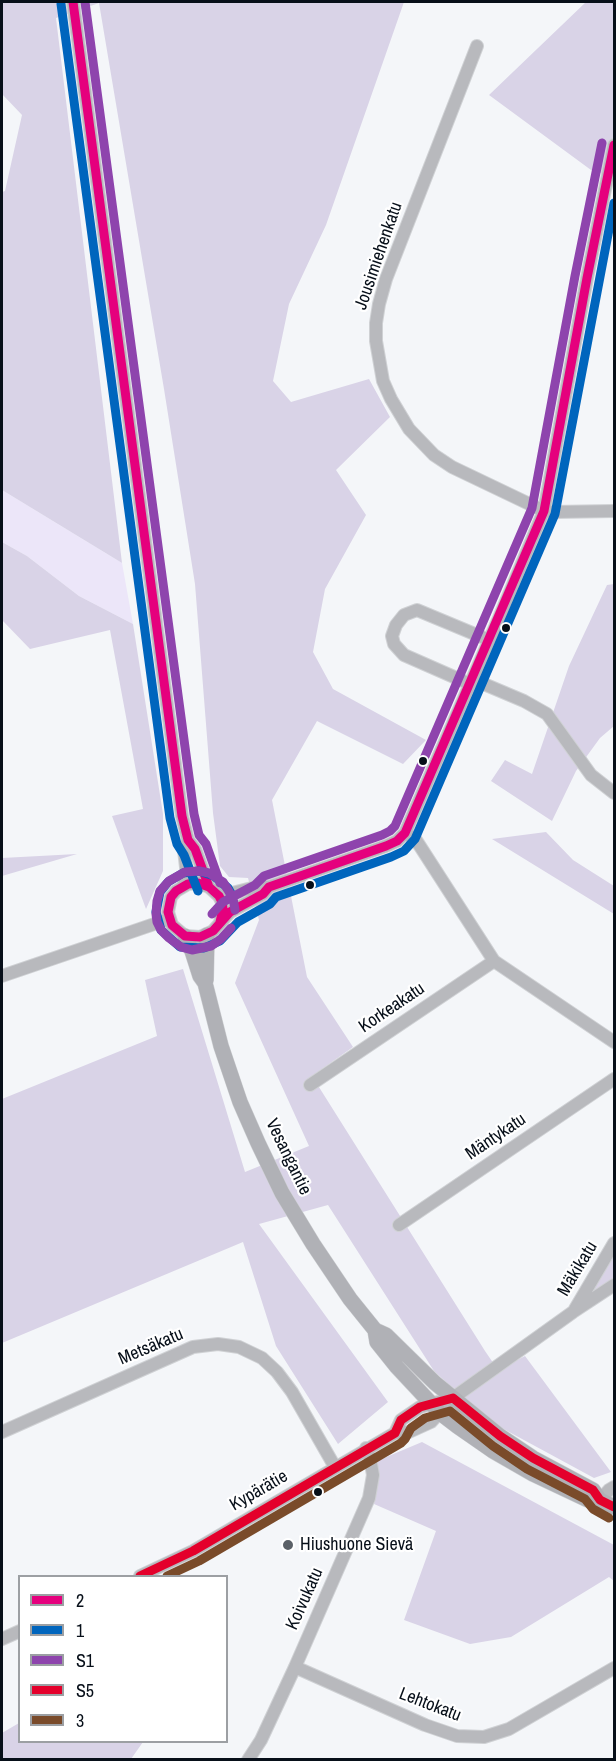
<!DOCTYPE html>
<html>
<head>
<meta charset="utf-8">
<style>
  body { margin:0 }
  #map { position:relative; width:616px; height:1761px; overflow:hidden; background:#f4f6f9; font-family:"Archivo Narrow",sans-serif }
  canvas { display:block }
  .frame { position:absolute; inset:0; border:3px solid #070f19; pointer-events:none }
  .legend { position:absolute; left:18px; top:1575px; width:210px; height:168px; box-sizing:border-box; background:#fff; border:2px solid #9c9fa3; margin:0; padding:8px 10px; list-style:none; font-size:18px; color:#070f19 }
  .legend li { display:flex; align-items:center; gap:12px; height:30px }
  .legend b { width:30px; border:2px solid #9c9fa3 }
</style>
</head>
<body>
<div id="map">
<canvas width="616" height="1761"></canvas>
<div class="frame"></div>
<ul class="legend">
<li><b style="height:8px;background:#e5007d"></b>2</li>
<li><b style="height:8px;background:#0065bd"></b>1</li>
<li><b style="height:8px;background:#8e44ad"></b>S1</li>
<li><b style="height:8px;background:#e4002b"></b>S5</li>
<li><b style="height:8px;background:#7a4b2a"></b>3</li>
</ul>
</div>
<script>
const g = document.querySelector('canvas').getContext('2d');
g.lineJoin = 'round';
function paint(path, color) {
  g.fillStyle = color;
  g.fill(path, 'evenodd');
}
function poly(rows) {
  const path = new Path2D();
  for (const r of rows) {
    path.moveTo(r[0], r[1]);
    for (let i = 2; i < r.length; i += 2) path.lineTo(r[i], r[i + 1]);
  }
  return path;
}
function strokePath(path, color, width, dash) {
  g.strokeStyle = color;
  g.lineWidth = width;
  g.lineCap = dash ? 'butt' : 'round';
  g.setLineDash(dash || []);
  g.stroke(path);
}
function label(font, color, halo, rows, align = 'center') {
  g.font = font + ' "Archivo Narrow",sans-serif';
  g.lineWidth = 4.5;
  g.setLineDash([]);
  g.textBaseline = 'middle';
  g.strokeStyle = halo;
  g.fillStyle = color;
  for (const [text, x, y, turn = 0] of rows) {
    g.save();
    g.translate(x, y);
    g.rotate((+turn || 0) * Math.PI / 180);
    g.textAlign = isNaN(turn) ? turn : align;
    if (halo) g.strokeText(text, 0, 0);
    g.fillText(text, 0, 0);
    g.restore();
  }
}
paint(poly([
  [2,490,122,563,133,624,79,596,27,556,2,542]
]), '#ece6f9');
paint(poly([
  [2,2,404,2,326,225,289,304,273,381,291,402,369,379,390,417,336,470,366,515,325,589,313,652,333,689,426,740,403,764,317,721,272,800,307,977,353,1047,312,1076,485,1351,498,1370,525,1356,611,1472,594,1478,487,1420,434,1371,328,1205,259,1224,388,1402,338,1444,276,1346,243,1242,2,1343,2,1099,157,1036,145,980,183,969,245,1172,309,1146,235,983,259,920,248,878,229,877,220,866,213,813,195,584,164,389,99,3,56,18,122,563,2,490,2,192,5,191,22,115,2,94],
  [586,2,614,2,614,177,591,170,489,95],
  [2,542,27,556,79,596,133,624,163,814,163,871,146,909,112,816,143,809,110,630,30,649,2,620],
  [614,584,614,726,600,738,576,771,552,821,491,781,505,760,532,774,569,666,607,585],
  [546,832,573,860,614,886,614,914,492,839],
  [77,854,2,876,2,858],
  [614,1254,614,1280,587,1298],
  [422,1442,614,1545,614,1581,609,1577,511,1637,470,1644,404,1620,436,1531,374,1504,378,1477,377,1461],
  [19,1723,20,1742,143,1742,131,1759,2,1759,2,1733]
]), '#d9d3e7');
const minor = poly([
  [73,2,182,816,188,840,195,849,209,887],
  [477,46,386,279,379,304,376,323,376,341,383,381,391,399,409,429,434,455,452,467,544,511,554,512,614,511],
  [472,679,524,701,547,714,591,775,614,793],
  [470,684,404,655,394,644,392,636,396,625,404,615,417,610,489,640],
  [405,833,416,840,494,961,614,1042],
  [183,886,187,876,184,850,188,840],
  [214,890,228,894,260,886,269,887,386,846,397,841,405,833,499,618,544,511,587,278,614,145],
  [220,922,223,909,222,902,219,896,209,887,198,883,188,884,176,891,171,897,168,912,172,925,185,936,200,937,213,931,230,912,263,894,269,887],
  [2,976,169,919],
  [310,1085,494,961],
  [399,1225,614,1079],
  [575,1309,614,1243],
  [2,1432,193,1347,218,1344,239,1347,262,1358,277,1372,292,1392,335,1467],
  [395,1433,401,1420,420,1407,438,1402],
  [600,1500,609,1490,614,1487],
  [140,1576,193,1551,395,1433,409,1432,431,1422,453,1398,573,1312,614,1285],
  [2,1639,20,1631],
  [295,1667,425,1725,457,1736,484,1737,509,1729,614,1668],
  [248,1760,261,1740,295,1667,369,1498,373,1475,370,1458,366,1448]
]);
const major = poly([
  [185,936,192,951,200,976,205,983,221,1046,240,1102,258,1143,282,1193,313,1244,350,1299,375,1330,386,1335,435,1383,500,1436,533,1458,593,1490,600,1500,614,1507],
  [206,980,207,935],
  [375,1330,377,1342,397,1367,440,1413,457,1426,493,1451,533,1474,588,1500,600,1500]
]);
strokePath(minor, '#cfd1d4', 14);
strokePath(major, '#cfd1d4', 16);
strokePath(minor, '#b8b9bd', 12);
strokePath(major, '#b0b1b6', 15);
strokePath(poly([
  [73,2,182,816,188,840,195,849,209,887],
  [220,922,223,909,222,902,219,896,209,887,198,883,188,884,176,891,171,897,168,912,172,925,185,936,200,937,213,931,230,912,263,894,269,887,386,846,397,841,405,833,544,511,587,278,614,145]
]), '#e5007d', 9);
strokePath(poly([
  [61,4,170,818,177,844,184,855,198,891],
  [233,897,228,888,214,876,199,871,183,873,168,882,160,892,156,912,161,930,180,947,204,948,220,941,238,922,270,904,276,897,391,857,404,851,415,839,555,514,614,203]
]), '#0065bd', 9);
strokePath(poly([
  [85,2,194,814,199,835,206,844,220,883],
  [212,914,223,902,255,885,264,876,382,835,390,831,395,826,532,508,575,276,602,143],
  [231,928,221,939,211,946,192,950,181,947,169,938,161,930,157,922,156,914,157,901,160,891,169,881,185,872,199,871,209,873,223,882,233,898,235,910]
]), '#8e44ad', 9);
strokePath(poly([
  [140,1576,193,1551,395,1433,401,1420,420,1407,453,1398,500,1436,533,1458,593,1490,600,1500,614,1507]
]), '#e4002b', 9);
strokePath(poly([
  [167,1576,199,1561,401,1443,405,1439,411,1428,425,1418,450,1411,493,1446,527,1469,585,1499,593,1509,609,1518]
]), '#7a4b2a', 9);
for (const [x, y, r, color] of [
  [506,628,5,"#070f19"],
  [423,761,5,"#070f19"],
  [310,885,5,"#070f19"],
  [318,1492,5,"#070f19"],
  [288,1545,6,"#5a6067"]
]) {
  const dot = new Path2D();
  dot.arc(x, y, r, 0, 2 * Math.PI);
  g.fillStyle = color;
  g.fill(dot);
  strokePath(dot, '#fff', 2);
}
label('18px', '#070f19', '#fff', [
  ["Jousimiehenkatu",379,256,-71],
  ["Korkeakatu",392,1008,-34],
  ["Mäntykatu",496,1137,-34],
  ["Vesangantie",288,1157,64],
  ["Mäkikatu",578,1269,-59],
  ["Metsäkatu",151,1347,-23],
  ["Kypärätie",259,1491,-30],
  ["Koivukatu",305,1599,-66],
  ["Lehtokatu",430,1705,21]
]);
label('18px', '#070f19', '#fff', [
  ["Hiushuone Sievä",300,1545]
], 'left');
</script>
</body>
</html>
